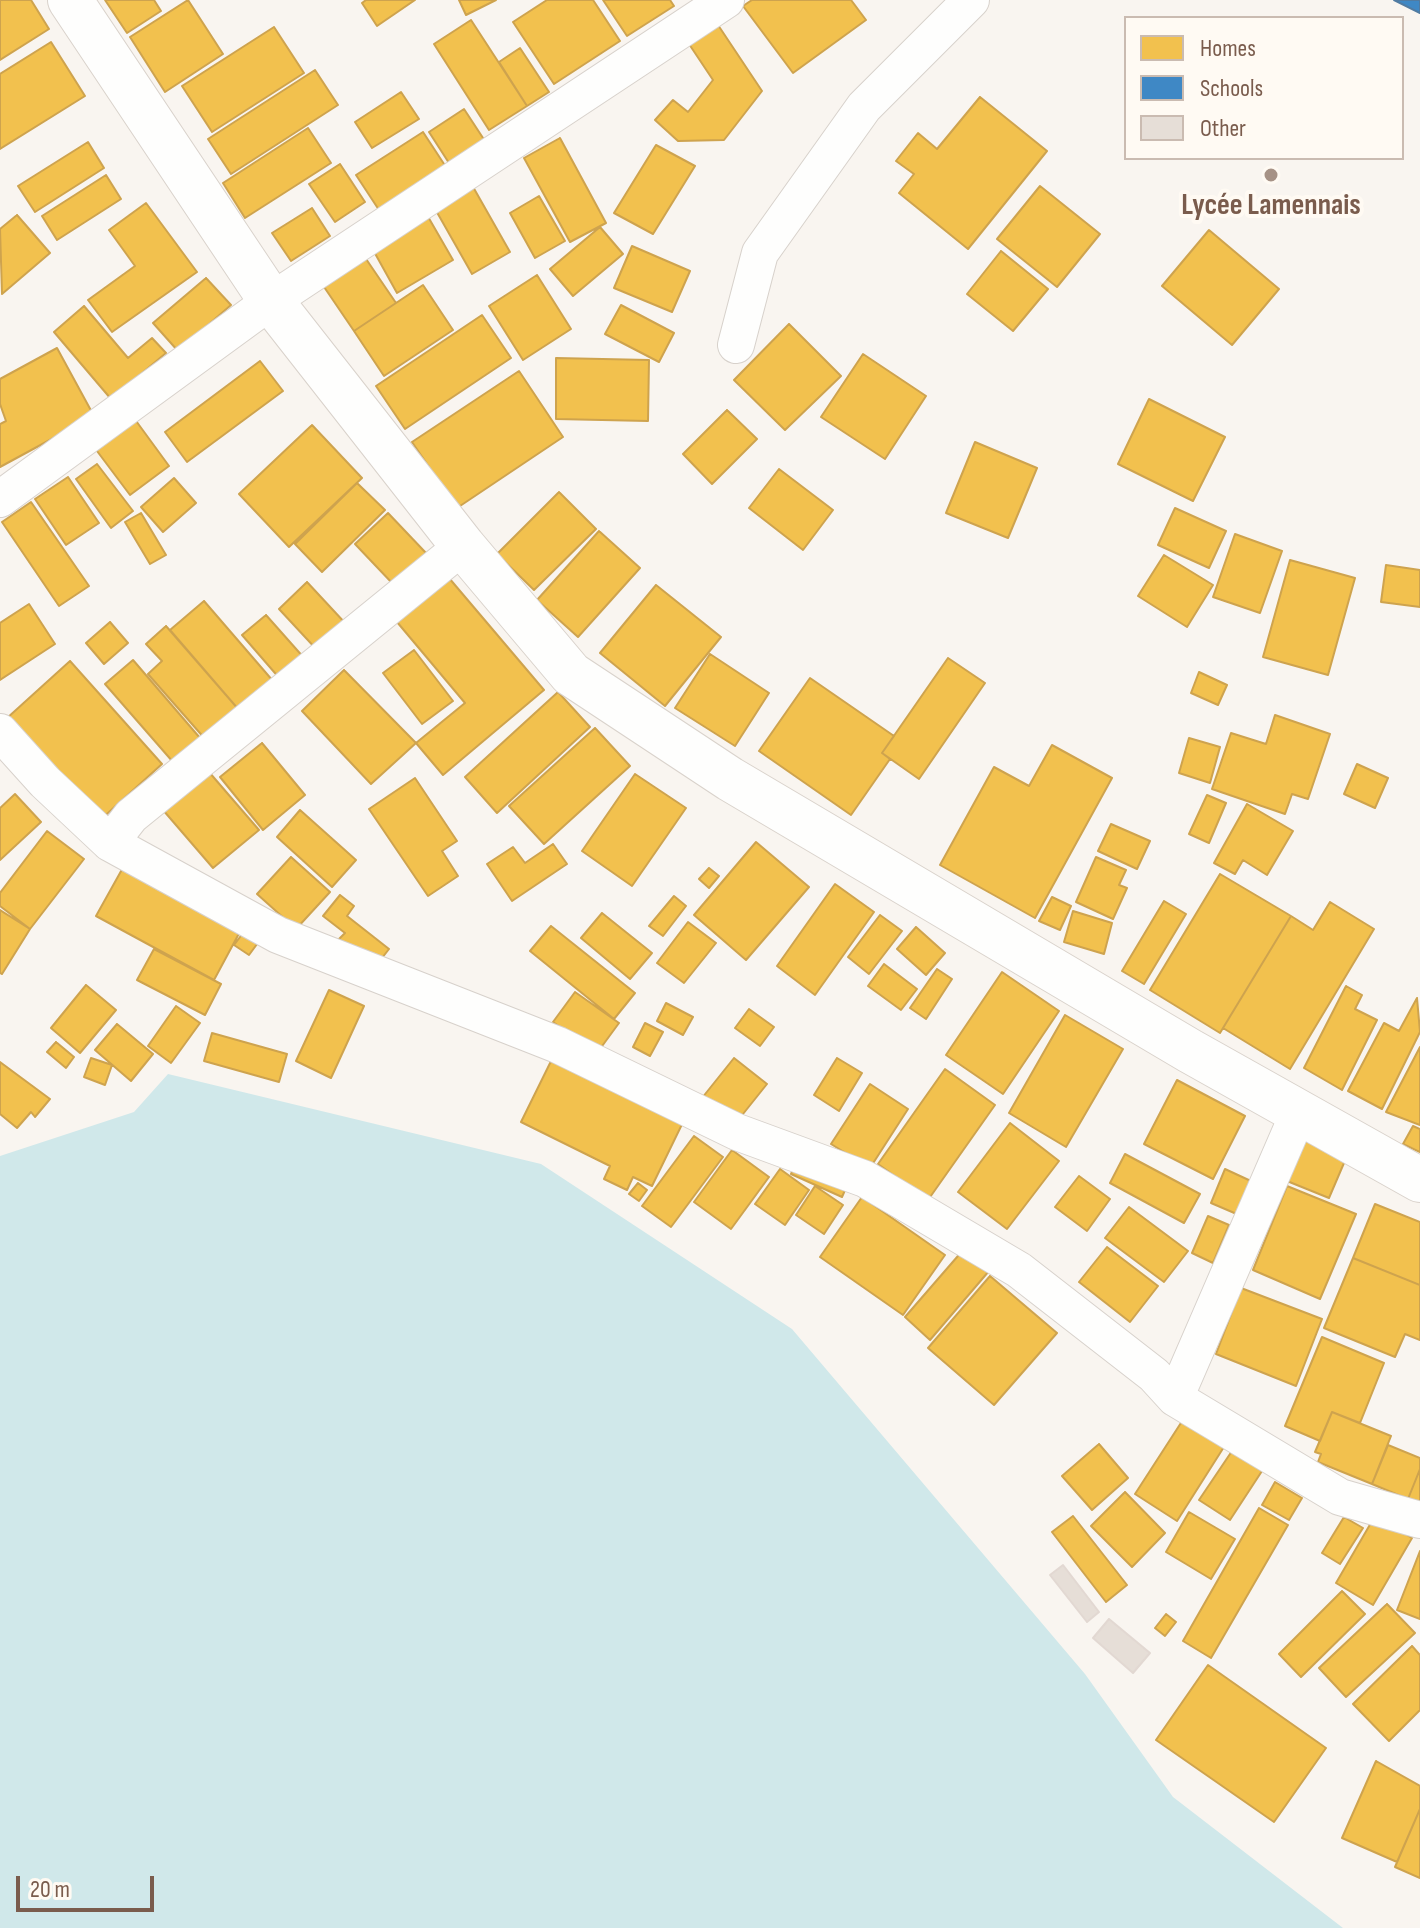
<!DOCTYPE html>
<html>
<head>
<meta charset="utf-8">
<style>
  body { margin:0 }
  #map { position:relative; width:1420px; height:1928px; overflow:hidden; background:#f9f5f0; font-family:"Sofia Sans Condensed",sans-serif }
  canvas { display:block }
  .legend { position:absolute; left:1124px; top:16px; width:280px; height:144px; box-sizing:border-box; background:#fffaf3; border:2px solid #cabbb1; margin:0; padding:10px 14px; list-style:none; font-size:24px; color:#7a5c4d }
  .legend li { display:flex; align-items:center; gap:16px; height:40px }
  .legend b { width:40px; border:2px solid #cabbb1 }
  .scale { position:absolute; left:16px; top:1876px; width:138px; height:36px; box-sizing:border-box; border:4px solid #7a5c4d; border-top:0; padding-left:10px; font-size:24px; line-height:28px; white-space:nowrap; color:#7a5c4d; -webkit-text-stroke:6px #fffaf3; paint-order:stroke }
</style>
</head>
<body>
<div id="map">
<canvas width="1420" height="1928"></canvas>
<ul class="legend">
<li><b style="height:22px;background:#f2c14e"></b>Homes</li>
<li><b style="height:22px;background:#3f88c5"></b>Schools</li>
<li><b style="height:22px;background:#e6ded7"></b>Other</li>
</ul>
<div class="scale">20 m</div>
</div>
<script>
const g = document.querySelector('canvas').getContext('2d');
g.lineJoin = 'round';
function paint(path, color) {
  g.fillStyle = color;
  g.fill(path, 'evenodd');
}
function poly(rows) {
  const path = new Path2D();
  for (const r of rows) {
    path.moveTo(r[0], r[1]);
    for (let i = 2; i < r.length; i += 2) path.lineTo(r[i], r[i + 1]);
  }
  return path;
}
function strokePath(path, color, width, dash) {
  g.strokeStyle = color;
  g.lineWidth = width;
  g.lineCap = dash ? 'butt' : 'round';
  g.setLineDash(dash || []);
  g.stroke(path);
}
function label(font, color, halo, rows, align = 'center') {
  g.font = font + ' "Sofia Sans Condensed",sans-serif';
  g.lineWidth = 8;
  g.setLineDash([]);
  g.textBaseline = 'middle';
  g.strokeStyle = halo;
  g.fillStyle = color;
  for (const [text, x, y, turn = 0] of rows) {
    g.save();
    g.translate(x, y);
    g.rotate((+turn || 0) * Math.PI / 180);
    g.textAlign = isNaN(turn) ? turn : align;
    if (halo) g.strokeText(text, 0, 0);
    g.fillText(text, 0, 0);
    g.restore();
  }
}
paint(poly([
  [168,1074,541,1164,792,1329,1085,1674,1173,1797,1343,1928,0,1928,0,1156,134,1112]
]), '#d0e8ea');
const homes = poly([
  [0,0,31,0,49,29,0,60,0,0],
  [105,0,154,0,161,11,127,33,105,0],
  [188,0,223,54,165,92,130,37,188,0],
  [366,0,415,0,377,26,362,3,366,0],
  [459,0,496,0,466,15,459,0],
  [547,0,593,0,620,41,554,84,513,22,547,0],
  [603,0,670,0,674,6,627,36,603,0],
  [752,0,851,0,866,20,793,73,743,6,752,0],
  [471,20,527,106,489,130,434,44,471,20],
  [718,25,762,91,724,140,678,141,655,120,673,100,688,112,713,80,689,44,718,25],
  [274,27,304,73,212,132,182,86,274,27],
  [51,42,85,96,0,149,0,74,51,42],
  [520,48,549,92,527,106,499,62,520,48],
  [315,70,338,105,231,174,208,139,315,70],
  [401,92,419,119,372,148,355,122,401,92],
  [980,97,1047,151,968,249,899,193,914,174,896,161,918,133,937,149,980,97],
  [464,109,485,141,449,163,429,132,464,109],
  [308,128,331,163,245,218,223,183,308,128],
  [423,132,446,167,379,210,356,175,423,132],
  [560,138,606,223,570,242,524,158,560,138],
  [88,142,104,168,35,212,18,186,88,142],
  [656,145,695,166,653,234,614,213,656,145],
  [340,164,365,202,335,222,309,184,340,164],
  [106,175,121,199,57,240,42,216,106,175],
  [468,178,510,252,472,274,430,200,468,178],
  [1040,186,1100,234,1057,287,997,239,1040,186],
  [539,196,565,241,535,258,510,213,539,196],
  [146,203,197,272,112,332,88,300,135,266,109,230,146,203],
  [312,208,330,236,291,261,272,233,312,208],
  [423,208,453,260,397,293,367,239,423,208],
  [17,215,50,253,2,294,0,229,17,215],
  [600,227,623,254,573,296,550,269,600,227],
  [1209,230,1279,289,1232,345,1162,286,1209,230],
  [632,246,690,271,672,312,614,288,632,246],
  [1001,251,1048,289,1013,331,967,294,1001,251],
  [362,253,396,303,354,331,320,281,362,253],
  [537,275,571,329,523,360,489,306,537,275],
  [206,278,231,305,178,351,153,323,206,278],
  [423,285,453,330,384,376,354,331,423,285],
  [621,305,674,333,659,362,605,334,621,305],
  [84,306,128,358,152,338,166,353,111,399,54,332,84,306],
  [482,315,511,358,405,429,376,386,482,315],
  [789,324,841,376,785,430,734,380,789,324],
  [57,348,94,416,0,467,0,424,6,421,0,404,0,379,57,348],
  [863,354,926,396,885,459,821,417,863,354],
  [556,358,649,360,648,421,556,419,556,358],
  [260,361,283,391,187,462,165,432,260,361],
  [519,371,563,437,457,508,412,442,519,371],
  [1149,399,1225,437,1193,501,1118,464,1149,399],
  [727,410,757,439,712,484,683,454,727,410],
  [131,414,169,466,130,495,91,443,131,414],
  [312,425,362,478,289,547,239,494,312,425],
  [975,442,1037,468,1008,538,946,513,975,442],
  [97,464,133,511,111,528,76,479,97,464],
  [779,469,833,510,803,550,749,508,779,469],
  [68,477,99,523,66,545,35,499,68,477],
  [174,478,196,503,163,532,141,507,174,478],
  [357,483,385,510,322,572,295,544,357,483],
  [559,492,596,529,534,590,497,554,559,492],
  [31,502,89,586,59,606,2,522,31,502],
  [1175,508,1226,531,1209,568,1158,545,1175,508],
  [141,513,166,555,150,564,125,522,141,513],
  [388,513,426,553,393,584,355,544,388,513],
  [599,531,640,568,578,637,537,600,599,531],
  [1235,534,1282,551,1260,613,1213,597,1235,534],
  [1164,555,1213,585,1187,627,1138,596,1164,555],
  [1290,560,1355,578,1328,675,1263,657,1290,560],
  [1386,565,1420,570,1420,607,1381,602,1386,565],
  [449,578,544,690,443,775,416,743,465,703,397,622,449,578],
  [307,582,346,624,318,651,279,609,307,582],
  [656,585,721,637,665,706,600,653,656,585],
  [204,601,273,681,239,710,170,630,204,601],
  [29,604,55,644,0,680,0,623,29,604],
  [266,615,305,659,281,680,242,635,266,615],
  [110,622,128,643,104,664,86,643,110,622],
  [166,626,239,710,206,740,148,674,162,661,146,644,166,626],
  [414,650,453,701,422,724,383,673,414,650],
  [710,654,769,693,735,746,675,708,710,654],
  [948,658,985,683,919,779,882,753,948,658],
  [133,660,200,738,173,762,105,684,133,660],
  [70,661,162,764,98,822,6,719,70,661],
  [344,670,416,743,371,784,302,711,344,670],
  [1199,672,1227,685,1218,705,1191,693,1199,672],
  [810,678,894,736,882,753,890,759,851,815,759,751,810,678],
  [558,692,590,727,497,813,465,777,558,692],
  [1275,715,1330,734,1308,799,1292,794,1285,814,1212,789,1231,733,1266,744,1275,715],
  [595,728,630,766,544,844,509,806,595,728],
  [1189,738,1220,747,1210,783,1179,773,1189,738],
  [262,743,305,795,263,830,220,777,262,743],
  [1052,745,1112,778,1035,918,940,865,994,767,1029,786,1052,745],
  [1357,764,1388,778,1375,808,1344,794,1357,764],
  [209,772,259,830,213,868,163,810,209,772],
  [635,774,686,808,632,886,582,851,635,774],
  [415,778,457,841,442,851,458,876,428,896,369,809,415,778],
  [15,794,41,822,0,860,0,808,15,794],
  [1207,795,1226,803,1209,843,1189,834,1207,795],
  [1247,804,1293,831,1267,875,1243,860,1235,874,1214,863,1247,804],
  [300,810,356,860,332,887,277,837,300,810],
  [1111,824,1150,841,1137,869,1098,851,1111,824],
  [47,831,84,859,30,929,0,906,0,893,47,831],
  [756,842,809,887,746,960,694,915,756,842],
  [553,844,567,864,512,901,487,864,513,847,525,863,553,844],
  [291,857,330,892,296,929,257,894,291,857],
  [1096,857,1126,870,1119,885,1127,888,1113,919,1076,902,1096,857],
  [125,864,243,926,214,980,96,916,125,864],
  [709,868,719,876,709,888,699,879,709,868],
  [1220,874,1291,916,1220,1033,1150,990,1220,874],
  [835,884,874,912,815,995,777,966,835,884],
  [340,895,354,906,347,916,389,949,375,967,339,939,345,933,323,916,340,895],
  [674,896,686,906,663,936,649,926,674,896],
  [1052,897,1071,906,1060,930,1039,921,1052,897],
  [1164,901,1186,914,1144,984,1122,971,1164,901],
  [1330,902,1374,929,1290,1069,1223,1028,1291,916,1313,930,1330,902],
  [0,910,30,929,2,974,0,973,0,910],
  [1073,911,1112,923,1104,954,1064,942,1073,911],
  [602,913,652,953,630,979,581,938,602,913],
  [880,915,902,931,869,974,848,957,880,915],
  [688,922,716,943,684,983,657,963,688,922],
  [551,926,635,993,614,1019,530,951,551,926],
  [916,927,945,953,926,975,897,949,916,927],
  [246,929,260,940,249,955,234,945,246,929],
  [154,949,221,984,205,1015,137,980,154,949],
  [884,964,917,989,901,1010,868,986,884,964],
  [937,969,952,979,926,1019,910,1008,937,969],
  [1002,972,1059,1011,1003,1094,946,1055,1002,972],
  [86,985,116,1010,80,1053,51,1028,86,985],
  [1346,986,1362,995,1355,1009,1377,1020,1342,1090,1304,1068,1346,986],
  [329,990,364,1006,331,1078,296,1061,329,990],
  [575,992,619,1023,597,1053,553,1022,575,992],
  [1417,998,1420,1032,1382,1109,1348,1091,1384,1023,1399,1031,1417,998],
  [666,1003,693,1017,683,1035,657,1021,666,1003],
  [176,1006,200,1023,171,1063,148,1046,176,1006],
  [749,1009,774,1027,760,1046,735,1028,749,1009],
  [1065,1015,1123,1049,1066,1147,1009,1113,1065,1015],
  [645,1023,663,1032,650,1056,633,1047,645,1023],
  [117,1024,153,1054,131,1081,95,1050,117,1024],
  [212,1033,287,1054,279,1082,204,1061,212,1033],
  [56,1042,74,1057,66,1068,47,1052,56,1042],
  [1420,1047,1420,1125,1386,1112,1420,1047],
  [556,1051,687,1114,652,1186,633,1177,627,1190,604,1179,610,1166,521,1122,556,1051],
  [91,1058,112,1065,105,1085,84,1077,91,1058],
  [734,1058,767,1084,735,1124,702,1098,734,1058],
  [837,1058,862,1073,839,1111,814,1095,837,1058],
  [0,1062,50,1099,35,1117,31,1112,17,1128,0,1114,0,1062],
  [945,1069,995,1105,928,1200,878,1164,945,1069],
  [1177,1080,1245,1116,1213,1179,1144,1144,1177,1080],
  [870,1084,908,1109,870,1168,831,1144,870,1084],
  [1010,1123,1059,1161,1007,1229,958,1192,1010,1123],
  [1413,1126,1420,1129,1420,1152,1403,1144,1413,1126],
  [1308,1131,1350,1149,1329,1198,1287,1181,1308,1131],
  [694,1136,723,1157,671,1227,642,1206,694,1136],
  [732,1150,769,1177,731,1229,694,1202,732,1150],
  [1125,1154,1200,1194,1184,1223,1110,1183,1125,1154],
  [798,1159,849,1181,842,1197,791,1174,798,1159],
  [780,1169,809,1190,785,1225,755,1204,780,1169],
  [1225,1169,1253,1182,1239,1215,1211,1203,1225,1169],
  [1079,1176,1110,1199,1087,1231,1055,1207,1079,1176],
  [638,1183,647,1190,639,1201,629,1194,638,1183],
  [815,1186,843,1205,824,1234,796,1215,815,1186],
  [1287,1186,1356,1214,1320,1299,1253,1270,1287,1186],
  [862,1197,945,1255,903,1315,820,1257,862,1197],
  [1375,1204,1420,1222,1420,1285,1353,1258,1375,1204],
  [1129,1207,1188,1251,1164,1282,1105,1238,1129,1207],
  [1208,1216,1229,1225,1213,1263,1192,1253,1208,1216],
  [1107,1247,1158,1286,1130,1322,1079,1282,1107,1247],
  [964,1249,989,1271,930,1340,905,1317,964,1249],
  [1353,1258,1420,1285,1420,1340,1405,1334,1395,1357,1324,1328,1353,1258],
  [990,1276,1057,1333,994,1405,928,1348,990,1276],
  [1241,1288,1322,1319,1296,1386,1216,1354,1241,1288],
  [1322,1337,1384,1363,1360,1423,1332,1412,1320,1441,1285,1426,1322,1337],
  [1188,1412,1229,1439,1177,1521,1135,1494,1188,1412],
  [1332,1412,1391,1436,1372,1484,1318,1462,1321,1454,1315,1452,1332,1412],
  [1099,1444,1128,1478,1092,1510,1062,1476,1099,1444],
  [1388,1445,1420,1458,1420,1469,1408,1499,1372,1484,1388,1445],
  [1232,1451,1262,1471,1230,1520,1199,1500,1232,1451],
  [1420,1469,1420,1504,1408,1499,1420,1469],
  [1275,1482,1302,1498,1289,1520,1262,1505,1275,1482],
  [1125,1492,1165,1533,1132,1567,1091,1526,1125,1492],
  [1259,1508,1288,1525,1211,1658,1183,1641,1259,1508],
  [1189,1512,1235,1539,1211,1579,1166,1552,1189,1512],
  [1073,1516,1127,1585,1106,1602,1052,1532,1073,1516],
  [1375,1516,1412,1538,1373,1605,1336,1583,1375,1516],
  [1344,1517,1363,1528,1340,1564,1322,1553,1344,1517],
  [1420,1551,1420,1619,1397,1610,1420,1551],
  [1342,1591,1365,1614,1301,1677,1279,1654,1342,1591],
  [1387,1604,1415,1633,1346,1697,1319,1668,1387,1604],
  [1166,1614,1176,1622,1165,1636,1155,1628,1166,1614],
  [1412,1646,1420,1655,1420,1710,1389,1741,1353,1704,1412,1646],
  [1208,1665,1326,1748,1274,1822,1156,1740,1208,1665],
  [1376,1761,1420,1786,1420,1809,1397,1862,1342,1838,1376,1761],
  [1420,1809,1420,1878,1395,1867,1420,1809]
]);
paint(homes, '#f2c14e');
strokePath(homes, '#cea34e', 2);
const schools = poly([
  [1394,0,1420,0,1420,13,1394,0]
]);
paint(schools, '#3f88c5');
strokePath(schools, '#517ba1', 2);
const building = poly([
  [1063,1565,1099,1612,1087,1622,1050,1575,1063,1565],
  [1109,1619,1150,1653,1133,1673,1093,1638,1109,1619]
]);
paint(building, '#e6ded7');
strokePath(building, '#e2d8d2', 2);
const minor = poly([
  [736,345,760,253,864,107,971,0],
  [0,499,271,301,726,0],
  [0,732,45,782,110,843,278,935,558,1045,737,1132,865,1179,1019,1270,1154,1375,1175,1398,1340,1497,1420,1520],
  [110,843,131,816,463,546],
  [1175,1398,1299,1112]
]);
const secondary = poly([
  [70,0,271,301,463,546,571,674,730,779,1190,1051,1420,1180]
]);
strokePath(minor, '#d7d1cb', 38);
strokePath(secondary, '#d9d2cb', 46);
strokePath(minor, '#fefefd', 36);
strokePath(secondary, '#fefefd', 44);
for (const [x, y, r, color] of [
  [1271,175,8,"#a69286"]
]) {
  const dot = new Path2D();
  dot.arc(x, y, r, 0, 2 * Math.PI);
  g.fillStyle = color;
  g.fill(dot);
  strokePath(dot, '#fffaf3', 3);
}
label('bold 30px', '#7a5c4d', '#fffaf3', [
  ["Lycée Lamennais",1271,206]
]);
</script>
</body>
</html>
